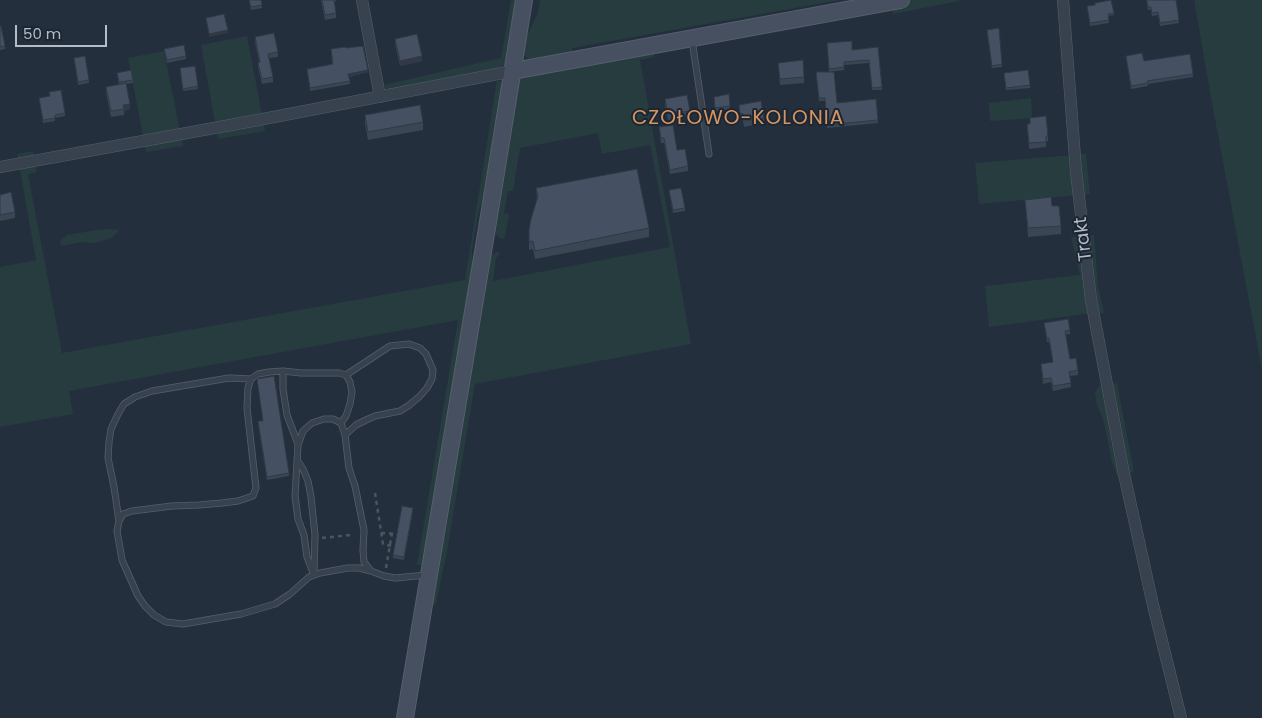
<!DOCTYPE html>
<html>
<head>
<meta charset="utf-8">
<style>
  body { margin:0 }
  #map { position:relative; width:1262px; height:718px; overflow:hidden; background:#242f3e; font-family:Poppins,sans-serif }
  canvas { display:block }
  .scale { position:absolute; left:15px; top:25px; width:92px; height:22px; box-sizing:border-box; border:2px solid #b4bcc9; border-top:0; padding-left:6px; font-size:15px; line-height:18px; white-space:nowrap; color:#b4bcc9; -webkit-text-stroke:4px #1d2633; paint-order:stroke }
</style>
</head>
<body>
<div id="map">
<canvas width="1262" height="718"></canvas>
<div class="scale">50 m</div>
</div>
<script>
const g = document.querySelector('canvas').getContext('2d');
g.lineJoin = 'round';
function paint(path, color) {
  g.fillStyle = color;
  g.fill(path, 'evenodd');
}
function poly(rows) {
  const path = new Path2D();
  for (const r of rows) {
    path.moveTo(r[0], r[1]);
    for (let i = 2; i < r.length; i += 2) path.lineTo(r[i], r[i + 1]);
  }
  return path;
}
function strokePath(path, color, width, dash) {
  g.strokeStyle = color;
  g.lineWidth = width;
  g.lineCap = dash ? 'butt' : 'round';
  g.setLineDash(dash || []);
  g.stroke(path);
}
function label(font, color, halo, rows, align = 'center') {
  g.font = font + ' Poppins,sans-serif';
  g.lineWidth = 4;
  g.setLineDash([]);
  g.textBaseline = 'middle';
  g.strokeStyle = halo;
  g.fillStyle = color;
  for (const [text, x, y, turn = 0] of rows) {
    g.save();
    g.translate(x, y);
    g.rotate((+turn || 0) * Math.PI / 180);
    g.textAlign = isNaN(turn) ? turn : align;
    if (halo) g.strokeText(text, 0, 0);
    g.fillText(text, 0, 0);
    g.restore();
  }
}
paint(poly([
  [511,0,519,0,509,57,504,65,497,69,388,90,384,85,501,58],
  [540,0,840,0,572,48,572,54,531,60,523,55,523,44,538,13],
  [891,0,959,0,959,1,893,14],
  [1194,0,1262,0,1262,370,1212,103],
  [247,36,265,131,218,139,201,45],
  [164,51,183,146,146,152,128,58],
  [654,53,654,57,640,60,691,344,475,384,447,551,436,604,430,605,490,256,497,252,501,253,496,258,493,281,670,247,650,145,602,154,598,133,520,148,513,191,508,191,504,213,509,214,505,237,504,239,501,239,497,236,494,231,517,83,520,77],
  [497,80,500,81,504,86,491,170,478,214,472,250,473,274,425,562,422,565,417,565,458,320,69,391,73,414,0,427,0,267,36,260,17,154,33,151,37,172,28,174,62,353,465,280],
  [1031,98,1032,118,990,121,989,103],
  [1086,154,1090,194,979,204,975,163],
  [110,229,119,230,118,232,111,238,102,241,94,243,81,242,63,246,61,245,60,243,61,240,67,235,96,230],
  [1094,235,1098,285,1104,313,1085,314,989,327,985,286,1080,275,1071,237],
  [1117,383,1134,472,1117,476,1112,462,1105,428,1102,416,1097,405,1095,393,1099,386]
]), '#263c3f');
const lane = poly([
  [692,40,709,154],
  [283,371,283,389,287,415,298,444],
  [341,423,346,416,350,404,352,392,350,382,346,375,339,373,301,373,283,371,269,372,258,374,251,379,248,388,247,408,256,488,253,496,238,501,222,503,199,505,172,506,132,511,123,514,119,521,117,531,120,548,122,560,138,596,145,606,154,615,166,622,183,624,241,614,275,604,290,594,309,577,320,573,348,568,359,568,371,571],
  [345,435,356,425,366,420,375,416,400,411,408,406,419,397,427,388,432,379,433,370,426,354,420,348,409,344,390,346,346,375],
  [298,461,303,469,308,481,311,497,315,535,314,570],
  [119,521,114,487,108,458,109,442,111,429,118,414,124,404,135,397,152,391,229,378,251,379],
  [314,575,307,557,304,535,298,519,295,496,298,445,303,431,312,423,324,419,333,419,341,423,345,435,349,468,355,486,364,530,363,550,364,562,371,571,384,576,395,578,427,575]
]);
const street = poly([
  [362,0,380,97],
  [1063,0,1076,171,1091,300,1124,474,1153,605,1181,718],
  [0,167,258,120,513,71]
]);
const secondary = poly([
  [513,71,901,0],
  [405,718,487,228,524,0]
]);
strokePath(lane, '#565f6c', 7);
strokePath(street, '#565f6c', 12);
strokePath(secondary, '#565f6c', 18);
strokePath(poly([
  [375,493,383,544,395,547],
  [381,533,397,534],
  [322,538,350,535],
  [386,568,392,533]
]), '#44595c', 2.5, [4, 4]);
strokePath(lane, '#38414e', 5.5);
strokePath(street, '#38414e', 11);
strokePath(secondary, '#465061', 16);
paint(poly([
  [249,0,261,0,262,8,251,10],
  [321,0,336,0,336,1,334,2,336,13,336,18,325,20],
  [1146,0,1176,0,1179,23,1160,26,1158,15,1152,16,1151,10,1148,10],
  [1087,6,1114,13,1114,15,1108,16,1109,23,1090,26],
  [0,26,5,46,5,49,0,50],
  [987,33,1002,64,1002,67,992,68],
  [255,37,278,52,278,57,269,58,273,77,273,82,262,84,258,67,258,63,259,62,255,42],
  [395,39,422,61,400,66,395,44],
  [827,43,852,50,878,47,882,90,872,90,869,63,844,65,844,70,829,72],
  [346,48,368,72,349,77,350,84,310,91,307,69,332,64,331,49],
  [164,49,186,56,186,59,167,63],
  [1126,56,1193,74,1193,77,1148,84,1148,86,1131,89],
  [74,58,89,80,89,83,78,85],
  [778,63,804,77,804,83,780,85],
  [180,68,198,86,198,89,183,91],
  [117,73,133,80,133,83,126,84,130,109,124,111,124,115,111,117,106,93,106,87,119,85],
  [816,75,837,103,876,99,878,123,827,128,825,101,819,101],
  [1004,76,1030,85,1030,88,1006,90],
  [49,92,65,113,65,116,55,118,55,121,43,123,39,98,50,96],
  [714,97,730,106,730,109,715,111],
  [665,99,690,111,690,116,668,120,665,105],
  [739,105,764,118,764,123,744,127,743,120,740,119],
  [365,115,423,122,423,130,368,140,365,124],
  [1030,118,1048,136,1048,141,1046,142,1046,147,1029,149,1027,124,1030,124],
  [659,127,677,150,688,166,688,171,670,174,664,143,661,143],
  [536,188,649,228,649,237,535,259,533,249,529,250,529,230,537,200],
  [669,190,685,208,685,211,673,213],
  [0,195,15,212,15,218,0,221],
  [1025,200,1052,206,1061,226,1061,234,1028,237],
  [1044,323,1070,330,1070,334,1065,335,1070,359,1078,370,1078,375,1070,376,1071,387,1053,391,1051,382,1043,384,1041,364,1053,362,1049,342,1047,342],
  [257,379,289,473,289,476,267,480,258,424,258,421,263,421],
  [413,511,404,560,393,558,393,555]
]), '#3b4654');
paint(poly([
  [228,30,228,33,209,37,209,34],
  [422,56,422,61,400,66,400,61],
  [368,70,368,72,348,77,348,74],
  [130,104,130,109,124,111,123,105]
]), '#303945');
const building = poly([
  [249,0,261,0,262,5,251,7,249,0],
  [322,0,334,0,336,13,325,15,322,0],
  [1111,0,1114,13,1108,14,1109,20,1090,23,1087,6,1095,5,1095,3,1111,0],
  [1147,0,1176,0,1179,20,1160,23,1158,12,1152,13,1151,7,1148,7,1147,0],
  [224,14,228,30,209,34,206,18,224,14],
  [0,26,1,26,5,46,0,47,0,26],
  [999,28,1002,64,992,66,987,30,999,28],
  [274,33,278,52,268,54,273,77,262,79,258,63,260,62,255,37,274,33],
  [417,34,422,56,400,61,395,39,417,34],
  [852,41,852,50,878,47,882,87,872,88,869,60,844,62,844,67,829,69,827,43,852,41],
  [184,45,186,56,167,60,164,49,184,45],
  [363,46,368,70,348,74,350,81,310,88,307,69,333,64,331,49,345,47,346,48,363,46],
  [1142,53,1144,61,1190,54,1193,74,1147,81,1148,83,1131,86,1126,56,1142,53],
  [85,56,89,80,78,82,74,58,85,56],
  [803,60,804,77,780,79,778,63,803,60],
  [195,66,198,86,183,89,180,68,195,66],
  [131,70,133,80,119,82,117,73,131,70],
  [1028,70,1030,85,1006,88,1004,73,1028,70],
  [816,72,834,72,837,103,876,99,878,120,827,125,825,98,819,98,816,72],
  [126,83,130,104,123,105,124,109,111,111,106,87,126,83],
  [61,90,65,113,55,115,55,118,43,120,39,98,50,96,49,92,61,90],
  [729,94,730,106,715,108,714,97,729,94],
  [687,95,690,111,668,114,665,99,687,95],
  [761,101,764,118,744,121,743,114,740,113,739,105,761,101],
  [420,105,423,122,368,132,365,115,420,105],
  [1046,116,1048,136,1046,136,1046,142,1029,143,1027,124,1030,124,1030,118,1046,116],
  [673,125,677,150,685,149,688,166,670,170,664,138,661,138,659,127,673,125],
  [637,169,649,228,535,251,533,241,529,242,529,230,531,219,538,196,536,188,637,169],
  [681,188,685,208,673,210,669,190,681,188],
  [11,192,15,212,0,215,0,195,11,192],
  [1051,197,1052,206,1059,206,1061,226,1028,228,1025,200,1051,197],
  [1068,319,1070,330,1065,331,1070,359,1076,358,1078,370,1069,372,1071,383,1053,386,1051,378,1043,379,1041,364,1053,362,1049,338,1047,338,1044,323,1068,319],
  [274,376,289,473,267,477,258,421,263,421,257,379,274,376],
  [402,506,413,508,404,557,393,555,402,506]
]);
paint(building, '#455162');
strokePath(building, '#303945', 1);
label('18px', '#b4bcc9', '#1d2633', [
  ["Trakt",1084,239,-97]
]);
g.letterSpacing = '1px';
label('20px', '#d59563', '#1d2633', [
  ["CZOŁOWO-KOLONIA",738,119]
]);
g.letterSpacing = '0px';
</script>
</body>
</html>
